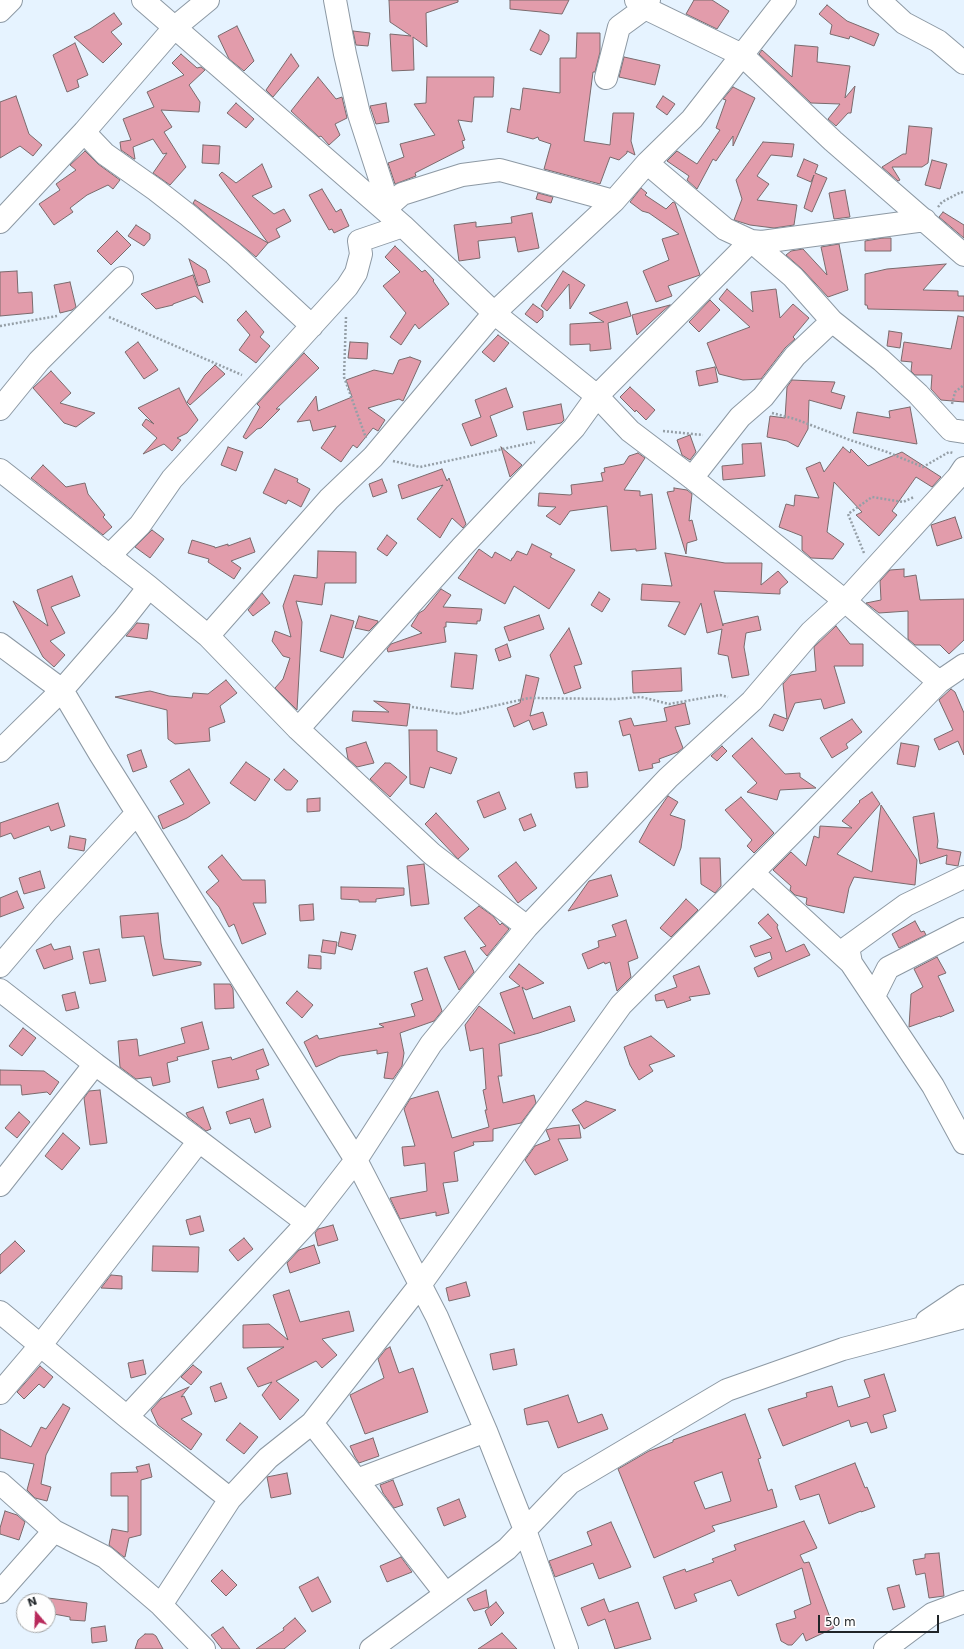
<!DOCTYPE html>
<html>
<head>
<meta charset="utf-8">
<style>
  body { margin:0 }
  #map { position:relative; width:964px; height:1649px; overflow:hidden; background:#e6f3ff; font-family:"DejaVu Sans",sans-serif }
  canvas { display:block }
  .north { position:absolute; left:16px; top:1593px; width:40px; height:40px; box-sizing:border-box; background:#fefefe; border:1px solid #a5a7a8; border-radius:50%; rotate:341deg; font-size:11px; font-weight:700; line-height:16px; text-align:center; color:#1f2428 }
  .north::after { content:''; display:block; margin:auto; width:14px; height:18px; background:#b82a5b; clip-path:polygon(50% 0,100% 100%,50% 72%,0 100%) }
  .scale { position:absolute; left:818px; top:1615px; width:121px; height:18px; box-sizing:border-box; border:2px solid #1f2428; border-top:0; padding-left:5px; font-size:12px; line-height:14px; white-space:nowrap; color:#1f2428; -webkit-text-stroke:3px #fefefe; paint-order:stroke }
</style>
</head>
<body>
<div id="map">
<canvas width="964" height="1649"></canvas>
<div class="north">N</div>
<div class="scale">50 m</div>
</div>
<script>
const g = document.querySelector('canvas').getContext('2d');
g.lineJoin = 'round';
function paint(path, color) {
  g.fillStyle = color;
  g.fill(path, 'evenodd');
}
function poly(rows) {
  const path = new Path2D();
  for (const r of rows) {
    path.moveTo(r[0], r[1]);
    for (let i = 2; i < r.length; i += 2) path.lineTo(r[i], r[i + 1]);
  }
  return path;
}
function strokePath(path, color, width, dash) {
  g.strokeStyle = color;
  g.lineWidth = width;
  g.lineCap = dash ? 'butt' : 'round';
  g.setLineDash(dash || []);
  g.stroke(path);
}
const building = poly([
  [389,0,458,0,458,2,426,13,427,47,413,37,414,70,392,71,390,34,411,36,390,22,389,0],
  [510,0,569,0,562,14,510,9,510,0],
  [694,0,712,0,729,11,717,29,686,14,694,0],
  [827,5,847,21,879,34,874,46,850,36,849,39,830,34,832,25,819,14,827,5],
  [114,13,122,24,111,32,122,44,103,63,74,37,90,29,114,13],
  [237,26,254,61,244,71,229,59,218,36,237,26],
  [540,30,549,35,549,40,541,55,530,50,540,30],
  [353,31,370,33,368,46,356,45,353,31],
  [577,33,600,33,600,52,595,72,593,72,584,141,610,145,613,113,634,113,631,141,635,155,627,151,627,153,619,160,610,157,600,184,544,169,551,144,539,140,538,137,533,139,507,132,511,108,520,110,523,88,560,93,560,58,576,58,577,33],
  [75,43,88,75,77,80,79,87,67,92,53,55,75,43],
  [795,45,818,47,817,62,850,66,845,98,855,86,851,113,848,113,836,126,828,119,840,104,811,103,759,54,762,50,792,77,795,45],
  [181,54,197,68,201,67,205,70,189,85,200,102,199,112,161,110,172,127,164,132,186,167,170,185,153,173,167,153,163,154,153,139,133,147,135,159,134,159,121,150,120,142,131,140,123,119,154,107,147,92,184,75,172,63,181,54],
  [291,54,299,66,273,97,266,90,291,54],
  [624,57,660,65,655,85,619,77,624,57],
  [318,77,336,99,342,97,347,118,335,124,340,135,329,145,321,136,319,137,291,111,318,77],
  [427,77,494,77,493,97,474,97,472,122,458,120,465,140,462,141,464,148,415,173,416,176,395,184,388,163,404,157,400,144,435,135,414,104,426,103,427,77],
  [733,87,755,98,733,146,733,136,716,161,713,159,697,189,687,180,689,176,667,161,677,151,697,164,720,130,716,128,726,100,723,99,733,87],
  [16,96,29,134,42,145,33,156,20,146,0,158,0,102,16,96],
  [663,96,675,104,667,115,656,107,663,96],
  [236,103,254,119,246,128,227,113,236,103],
  [386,103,389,122,376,124,370,106,386,103],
  [909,126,932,128,928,163,922,167,892,167,900,180,898,181,882,167,903,154,906,154,909,126],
  [763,142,794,144,792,157,771,155,757,176,769,184,757,200,797,205,794,225,774,228,750,225,734,220,742,199,736,180,763,142],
  [203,145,220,146,219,164,202,163,203,145],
  [85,151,98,164,120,180,113,189,108,185,87,195,70,208,73,212,54,225,39,204,60,190,56,184,76,170,70,165,85,151],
  [804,159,818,165,815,173,827,178,812,212,804,208,814,175,811,182,797,176,804,159],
  [932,160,947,164,940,189,925,185,932,160],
  [262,164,272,187,252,196,274,214,284,209,291,221,276,229,280,237,268,243,219,175,222,172,236,183,262,164],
  [641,188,647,193,645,195,666,209,673,202,675,203,700,275,668,286,672,296,656,302,643,271,669,260,662,239,679,234,649,213,642,211,630,202,641,188],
  [322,189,336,212,341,209,349,226,334,233,332,229,329,230,309,195,322,189],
  [845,190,850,217,834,219,829,193,845,190],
  [538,193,553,197,551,203,536,199,538,193],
  [195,200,268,243,256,257,193,203,195,200],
  [943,212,964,225,964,238,939,217,943,212],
  [532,213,539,248,518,252,515,237,478,241,480,258,459,261,454,225,476,222,476,227,512,223,511,217,532,213],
  [136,225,150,234,150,239,144,246,128,236,136,225],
  [117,231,131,245,111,265,97,251,117,231],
  [883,238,891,238,891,251,865,251,865,241,883,238],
  [839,244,848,290,828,297,802,269,786,255,791,251,803,249,827,275,821,247,839,244],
  [395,246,422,272,425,270,434,280,433,281,449,304,419,329,415,324,401,345,390,337,406,313,383,286,400,272,385,257,395,246],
  [189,259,206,270,210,282,198,286,189,259],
  [946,264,923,290,958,291,958,296,964,296,964,311,868,309,867,305,865,305,865,274,887,269,946,264],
  [17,271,18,293,32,292,33,313,0,316,0,272,17,271],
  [563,271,585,285,570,309,569,284,547,311,541,306,563,271],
  [193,275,203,303,195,296,173,304,173,305,156,309,141,294,193,275],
  [70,282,76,307,72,310,60,313,54,285,70,282],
  [727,289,753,312,751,292,776,289,780,318,793,304,809,318,793,337,795,339,785,348,761,379,743,380,719,374,707,343,750,327,719,299,727,289],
  [710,300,720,310,699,332,689,322,710,300],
  [627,302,631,316,608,323,611,349,590,351,590,344,570,345,570,324,604,322,589,313,627,302],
  [533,304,543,311,543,317,537,323,525,314,533,304],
  [670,305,662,312,637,335,632,315,670,305],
  [246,311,264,332,260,337,270,346,256,363,239,350,250,335,237,320,246,311],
  [958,316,964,317,964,402,941,400,931,389,932,375,915,375,911,371,912,362,901,361,904,342,951,349,958,316],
  [889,331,902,333,900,348,887,346,889,331],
  [498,335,509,343,494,362,482,352,498,335],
  [138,342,158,370,144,379,125,352,138,342],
  [350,342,368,343,367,359,348,358,350,342],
  [304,353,319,368,276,409,280,409,261,428,257,429,246,439,243,437,260,407,257,404,304,353],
  [410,357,421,361,403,401,399,399,368,408,385,420,378,431,373,428,357,448,353,445,341,462,321,448,336,426,313,431,310,420,297,422,316,396,318,411,352,397,346,380,374,370,393,374,399,360,410,357],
  [215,365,225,374,190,405,187,402,205,375,215,365],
  [715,367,718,382,699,386,696,371,715,367],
  [51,371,71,393,60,403,95,413,76,427,64,423,33,388,51,371],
  [792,380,835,382,831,392,845,396,841,409,809,400,808,429,798,447,787,441,767,437,770,416,785,418,787,387,792,380],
  [630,387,655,410,646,420,636,410,635,412,620,397,630,387],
  [179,388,187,404,198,420,187,433,177,438,181,440,172,451,164,444,143,454,157,438,142,425,146,419,154,424,138,408,179,388],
  [506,388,513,407,490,416,497,436,471,446,462,424,481,417,475,400,506,388],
  [561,404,564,420,561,423,527,430,523,412,561,404],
  [910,407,917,444,853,433,857,412,890,418,889,411,910,407],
  [690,435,696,452,690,460,682,455,677,440,690,435],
  [761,443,765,476,723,480,722,466,743,464,742,444,761,443],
  [228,447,243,452,236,471,221,465,228,447],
  [501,447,522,465,510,477,501,447],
  [843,447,850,453,851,449,868,466,902,452,941,477,932,487,916,477,892,511,897,515,879,536,856,515,862,512,834,482,827,532,844,544,833,559,811,558,802,550,802,536,779,527,786,504,794,506,795,495,819,498,806,468,820,462,824,472,843,447],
  [638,453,645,458,624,490,640,491,640,496,652,494,656,549,636,551,636,549,611,551,607,506,570,511,560,525,546,516,556,507,538,506,539,493,570,495,572,494,571,485,603,481,601,473,605,472,604,468,624,464,629,456,638,453],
  [43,465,66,487,85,483,88,494,105,515,103,517,112,527,103,535,31,478,43,465],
  [275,469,298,479,297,482,310,489,301,507,288,500,286,504,263,493,275,469],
  [442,469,447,481,449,478,466,524,463,528,452,518,440,538,417,519,443,485,402,499,398,485,442,469],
  [382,479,387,492,373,497,369,484,382,479],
  [674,488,687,490,692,494,689,521,692,520,697,540,687,543,686,554,667,492,674,491,674,488],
  [955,517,962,538,937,546,931,525,955,517],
  [152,530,164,539,150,558,135,547,152,530],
  [387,535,397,543,387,556,377,549,387,535],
  [250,538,255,552,231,561,241,568,234,579,208,562,209,559,188,553,192,540,215,547,215,548,228,544,228,546,250,538],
  [532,544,552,554,550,557,575,570,549,609,514,586,505,604,458,578,479,549,492,558,495,552,511,561,512,558,513,558,517,551,527,555,532,544],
  [318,551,356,552,356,583,325,583,322,605,296,601,302,622,297,710,275,688,283,679,290,658,283,656,272,641,275,631,291,637,283,606,294,575,317,578,318,551],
  [665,553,725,563,762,563,761,585,778,571,788,582,780,589,780,594,714,591,723,626,723,624,758,616,761,630,746,633,744,647,749,675,732,678,728,656,718,654,722,629,707,633,701,603,685,635,668,626,680,602,641,600,642,584,672,586,665,553],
  [904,569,904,577,916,575,920,600,964,599,964,640,949,654,940,645,915,645,908,639,908,611,879,613,866,603,881,600,880,581,890,570,904,569],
  [72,576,80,596,51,607,65,633,50,641,65,655,54,667,43,657,13,601,48,626,37,590,72,576],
  [441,589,451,595,443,607,482,609,480,621,477,621,477,624,446,622,446,627,444,627,446,642,388,652,387,649,391,644,422,633,411,626,419,613,424,610,441,589],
  [599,592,610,599,602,612,591,605,599,592],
  [262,593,270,603,253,616,248,610,262,593],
  [331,615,354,621,343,658,320,651,331,615],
  [539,615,544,629,509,641,504,627,539,615],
  [359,616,378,621,378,622,369,631,355,628,359,616],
  [137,623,149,624,147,639,126,636,137,623],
  [836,626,850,644,863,644,863,666,834,666,845,703,824,709,821,699,795,703,783,731,769,726,774,714,787,719,783,684,791,675,816,671,814,647,836,626],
  [569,628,582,664,574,666,581,688,564,694,550,655,569,628],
  [507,644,511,657,499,661,495,649,507,644],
  [455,653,477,655,473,689,451,687,455,653],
  [681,668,682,691,633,693,632,671,681,668],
  [526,675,539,678,530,716,543,712,547,725,533,730,529,720,514,727,507,708,520,703,526,675],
  [226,680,237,693,220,706,225,722,209,728,210,741,175,744,168,739,167,710,115,697,150,691,169,696,192,698,193,693,208,694,226,680],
  [951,689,955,692,964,713,964,755,958,741,939,750,934,739,953,730,939,700,951,689],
  [374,701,410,704,407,726,352,721,353,711,389,712,374,701],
  [685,703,690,724,675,727,683,748,678,752,659,759,660,762,652,764,653,768,639,771,630,734,623,736,619,721,631,718,634,726,667,721,664,708,685,703],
  [852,719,862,732,846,744,848,748,832,758,820,738,852,719],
  [409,730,437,730,437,751,457,758,451,774,430,767,424,788,410,784,409,730],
  [752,738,785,774,800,773,800,777,816,788,780,790,777,800,747,792,757,783,732,756,752,738],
  [366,742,374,763,357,767,348,759,346,748,366,742],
  [901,743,919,746,915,767,897,764,901,743],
  [722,746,727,751,717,761,711,756,722,746],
  [141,750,147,767,133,772,127,755,141,750],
  [246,762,270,779,255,801,230,783,246,762],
  [385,763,390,763,407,777,390,797,370,779,385,763],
  [189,769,210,803,187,818,163,829,158,816,184,804,170,781,189,769],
  [284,769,298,781,291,790,286,790,274,780,284,769],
  [587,772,588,787,576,788,574,773,587,772],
  [499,792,506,809,484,818,477,801,499,792],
  [872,792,880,804,837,854,872,872,881,805,917,860,915,885,854,877,849,888,844,913,807,905,806,904,807,898,795,895,790,890,791,886,773,870,791,852,806,866,814,836,819,838,820,826,852,828,842,821,860,802,859,801,872,792],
  [668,796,678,802,670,815,685,820,681,848,674,866,639,842,650,822,668,796],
  [741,797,774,833,754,853,747,846,752,840,725,810,741,797],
  [320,798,320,811,307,812,307,799,320,798],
  [58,803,65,826,51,831,49,826,14,839,11,833,0,837,0,823,58,803],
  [436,813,469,849,458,859,425,824,436,813],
  [934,813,938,841,937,848,961,852,958,866,946,864,947,855,920,864,913,817,934,813],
  [531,814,536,826,524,831,519,819,531,814],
  [70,836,86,839,84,851,68,848,70,836],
  [222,855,242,880,265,880,266,903,253,903,266,934,242,944,234,924,229,927,219,907,206,892,219,881,208,867,222,855],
  [700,858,720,858,721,886,715,893,701,884,700,858],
  [516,862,537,888,518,903,498,876,516,862],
  [424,864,429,904,411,906,407,866,424,864],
  [40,871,45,888,24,894,19,878,40,871],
  [611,875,618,896,568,911,589,881,611,875],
  [341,887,404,888,404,895,376,899,376,902,359,902,359,900,341,899,341,887],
  [17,891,24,908,0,917,0,898,17,891],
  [686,899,698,910,671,937,660,928,686,899],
  [313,904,314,920,300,921,299,905,313,904],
  [479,906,493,916,500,925,502,923,509,929,487,956,480,948,486,946,464,918,479,906],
  [158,913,161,943,164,959,201,962,201,965,153,976,144,936,122,938,120,916,158,913],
  [768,914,778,925,777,927,786,952,804,944,810,955,758,977,754,968,772,959,770,952,755,957,750,946,772,938,758,923,768,914],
  [626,920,638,958,628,962,631,977,617,991,610,962,605,964,604,962,588,969,582,954,599,947,598,941,616,936,612,925,626,920],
  [915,921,921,932,924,931,926,935,899,948,892,934,915,921],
  [341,932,356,935,352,950,338,946,341,932],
  [323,940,337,942,335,954,321,952,323,940],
  [51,944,54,950,70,946,73,959,44,969,36,950,51,944],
  [99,949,106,981,90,984,83,952,99,949],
  [465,951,474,972,459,990,444,957,465,951],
  [309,955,321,956,321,969,308,968,309,955],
  [937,957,946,973,938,976,954,1011,940,1017,940,1016,909,1027,911,994,923,987,914,969,937,957],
  [519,964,544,983,526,990,522,987,533,1019,570,1006,575,1021,539,1033,499,1044,502,1076,498,1076,503,1103,534,1095,536,1103,521,1123,493,1129,493,1141,473,1142,474,1145,454,1152,458,1181,443,1183,449,1213,436,1216,436,1212,400,1219,390,1198,427,1191,425,1163,404,1166,402,1147,415,1146,404,1109,410,1099,438,1091,452,1138,489,1127,485,1110,487,1110,483,1090,486,1089,483,1048,470,1051,465,1025,479,1006,515,1034,500,993,520,986,509,977,519,964],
  [699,966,710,994,689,997,691,1000,667,1008,664,1000,656,1001,655,995,677,987,673,976,699,966],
  [427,968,442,1011,434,1021,400,1033,404,1053,402,1066,393,1079,384,1078,388,1052,377,1054,377,1050,340,1056,316,1067,304,1042,317,1035,319,1039,384,1027,379,1024,415,1016,411,1004,423,1000,414,972,427,968],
  [214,984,230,984,233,989,234,1008,215,1009,214,984],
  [297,991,313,1005,302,1018,286,1003,297,991],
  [75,992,79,1008,66,1011,62,995,75,992],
  [202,1022,209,1049,177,1057,178,1060,167,1063,170,1082,153,1086,151,1077,136,1079,120,1067,118,1041,137,1039,139,1056,185,1043,181,1028,202,1022],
  [23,1028,36,1038,22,1056,9,1046,23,1028],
  [651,1036,675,1056,649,1065,653,1071,639,1080,630,1065,624,1047,651,1036],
  [263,1049,269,1065,256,1070,259,1079,218,1088,212,1061,231,1057,232,1060,263,1049],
  [0,1070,44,1071,59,1082,50,1095,47,1092,22,1095,21,1085,0,1085,0,1070],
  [100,1090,107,1143,90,1145,84,1098,89,1091,100,1090],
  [263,1099,271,1127,255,1133,250,1118,230,1124,226,1112,263,1099],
  [586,1101,616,1110,584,1129,572,1110,586,1101],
  [203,1107,211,1129,206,1131,188,1117,186,1113,203,1107],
  [19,1112,30,1122,17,1138,5,1128,19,1112],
  [579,1125,581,1138,558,1139,568,1160,535,1175,525,1160,535,1146,550,1140,546,1130,553,1128,579,1125],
  [63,1133,80,1148,62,1170,45,1156,63,1133],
  [200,1216,204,1231,190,1235,186,1220,200,1216],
  [333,1225,338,1240,318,1246,315,1233,318,1229,333,1225],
  [244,1238,253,1249,238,1261,229,1250,244,1238],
  [15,1241,25,1251,0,1274,0,1255,15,1241],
  [314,1245,320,1263,290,1273,287,1263,299,1250,314,1245],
  [153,1246,199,1247,198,1272,152,1271,153,1246],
  [111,1275,122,1276,122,1289,101,1288,111,1275],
  [466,1282,470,1296,449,1301,446,1288,466,1282],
  [289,1290,300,1322,349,1311,354,1331,322,1339,337,1355,322,1368,316,1361,276,1381,299,1400,280,1420,262,1395,272,1382,258,1387,247,1368,284,1347,243,1348,243,1325,269,1324,288,1340,273,1295,289,1290],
  [390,1347,399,1373,413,1368,428,1412,365,1434,350,1395,384,1378,378,1359,386,1349,390,1347],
  [514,1349,517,1365,493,1370,490,1354,514,1349],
  [143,1360,146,1374,131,1378,128,1363,143,1360],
  [193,1365,202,1372,191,1385,181,1377,193,1365],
  [40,1366,53,1377,44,1388,39,1384,24,1399,17,1392,40,1366],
  [884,1374,896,1411,883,1415,887,1428,871,1433,867,1422,851,1427,849,1420,783,1446,768,1409,807,1397,806,1393,832,1386,838,1407,870,1397,864,1380,884,1374],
  [221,1383,227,1398,215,1402,210,1387,221,1383],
  [189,1387,181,1397,184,1396,192,1414,181,1419,202,1434,191,1450,158,1425,151,1410,161,1399,189,1387],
  [568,1395,578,1423,602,1414,608,1429,558,1448,548,1421,527,1425,524,1409,568,1395],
  [63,1404,70,1408,46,1455,41,1484,51,1487,47,1501,35,1498,27,1490,34,1464,0,1458,0,1429,31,1447,41,1427,46,1429,63,1404],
  [745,1414,761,1458,758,1459,768,1491,772,1489,777,1507,712,1526,715,1531,654,1558,618,1469,649,1451,673,1442,673,1440,745,1414],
  [722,1472,731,1501,705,1509,694,1482,722,1472],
  [240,1423,258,1437,244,1454,226,1440,240,1423],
  [373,1438,379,1456,359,1463,355,1457,350,1446,373,1438],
  [855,1463,865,1488,867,1487,875,1507,861,1512,861,1511,829,1524,819,1494,800,1500,795,1486,855,1463],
  [149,1464,152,1477,141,1480,141,1535,129,1538,125,1557,124,1557,109,1545,112,1529,128,1532,128,1496,111,1496,111,1473,138,1472,136,1467,149,1464],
  [287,1473,291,1494,271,1498,267,1477,287,1473],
  [393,1480,403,1505,394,1508,383,1493,380,1485,393,1480],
  [459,1499,466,1517,444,1526,437,1508,459,1499],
  [5,1511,17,1515,25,1522,19,1540,0,1534,0,1528,5,1511],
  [804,1521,817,1548,800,1555,804,1563,809,1562,834,1628,806,1641,803,1633,792,1645,788,1645,781,1641,776,1624,796,1618,794,1611,811,1604,802,1568,738,1596,731,1580,694,1594,697,1601,675,1609,663,1577,685,1569,686,1572,714,1562,712,1559,736,1550,734,1545,804,1521],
  [611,1522,631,1567,599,1579,593,1563,555,1577,549,1561,592,1545,587,1532,611,1522],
  [939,1553,944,1596,929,1598,925,1573,916,1575,913,1560,925,1558,925,1554,939,1553],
  [401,1557,412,1572,387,1582,380,1566,401,1557],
  [222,1570,237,1585,226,1596,211,1581,222,1570],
  [318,1577,331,1602,312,1612,299,1587,318,1577],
  [899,1585,905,1607,893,1610,887,1588,899,1585],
  [486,1590,489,1607,474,1611,467,1599,486,1590],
  [48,1598,87,1603,85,1621,70,1620,70,1617,48,1613,48,1598],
  [604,1599,609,1612,638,1602,651,1639,615,1649,605,1619,588,1626,581,1608,604,1599],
  [496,1602,504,1613,491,1626,485,1611,496,1602],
  [295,1618,306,1631,284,1649,256,1649,284,1630,283,1628,295,1618],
  [105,1626,107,1641,92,1643,91,1628,105,1626],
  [223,1627,240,1649,222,1649,211,1635,223,1627],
  [502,1633,517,1649,478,1649,502,1633],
  [145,1634,153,1634,156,1636,163,1649,135,1649,138,1640,145,1634]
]);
paint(building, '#e29cab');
strokePath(building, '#7a6a6d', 1);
const minor = poly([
  [143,0,403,226,494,313,597,396,630,431,692,478,845,601,939,682],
  [335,0,345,54,359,114,383,188,385,209],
  [636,0,645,8,742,55,833,141,964,255],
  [879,0,904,23,938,41,964,63],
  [0,11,11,0],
  [606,78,619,27,645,8,649,0],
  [84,132,105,154,156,190,188,215,233,253,312,326],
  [647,163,692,119,785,0],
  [385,209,402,194,462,175,500,170,614,201,647,163,725,229,751,241,762,242,925,220],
  [0,222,84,132,174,28,208,0],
  [0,409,39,361,122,278],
  [0,470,149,587,208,636,298,729,432,854,527,927],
  [692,478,740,417,763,397,795,356,832,321],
  [109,556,140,525,172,479,347,287,356,273,361,254,359,241,403,226],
  [149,587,123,620,62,690,100,754,356,1160,437,1317,486,1431,525,1530,567,1649],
  [208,636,329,499,373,457,494,313,614,201],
  [0,644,62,690,0,751],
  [298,729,461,548,574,428,597,396,751,241,793,277,832,321,881,360,918,394,951,430,964,432],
  [753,873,851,963,933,1086,964,1143],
  [851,963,848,947,906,905,964,877],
  [0,966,46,912,137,813],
  [0,990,95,1064,199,1141,307,1223],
  [874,996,888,968,964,929],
  [0,1185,95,1064],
  [0,1312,127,1417,230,1499],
  [927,1321,964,1296],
  [0,1393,40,1346,199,1141],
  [127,1417,307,1223,356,1160,431,1044,527,927,668,778,752,701,811,632,845,601,958,477,964,468],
  [312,1423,445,1593],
  [357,1480,486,1431],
  [0,1483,54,1531,105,1557,161,1605,204,1649],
  [0,1592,54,1531],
  [161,1605,230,1499,268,1458,312,1423,420,1285,621,1005,803,822,939,682,964,665],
  [371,1649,507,1549,570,1483,727,1390,843,1349,964,1317],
  [885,1649,932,1614,964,1602]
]);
strokePath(minor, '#8d99a4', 24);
strokePath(poly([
  [938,207,942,202,961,192,964,193],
  [109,317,242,375],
  [346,317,344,377,366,438],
  [0,326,57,316],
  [952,404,955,392,964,385],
  [772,413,795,419,850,440,887,452,923,467,949,452,953,453],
  [663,431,703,435],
  [393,461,420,467,535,442],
  [864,553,848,514,872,497,903,502,914,497],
  [412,707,458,714,529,698,615,699,641,697,669,704,720,695,728,697]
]), '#959fa7', 2.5, [2, 2]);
strokePath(minor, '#fff', 22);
</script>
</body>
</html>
